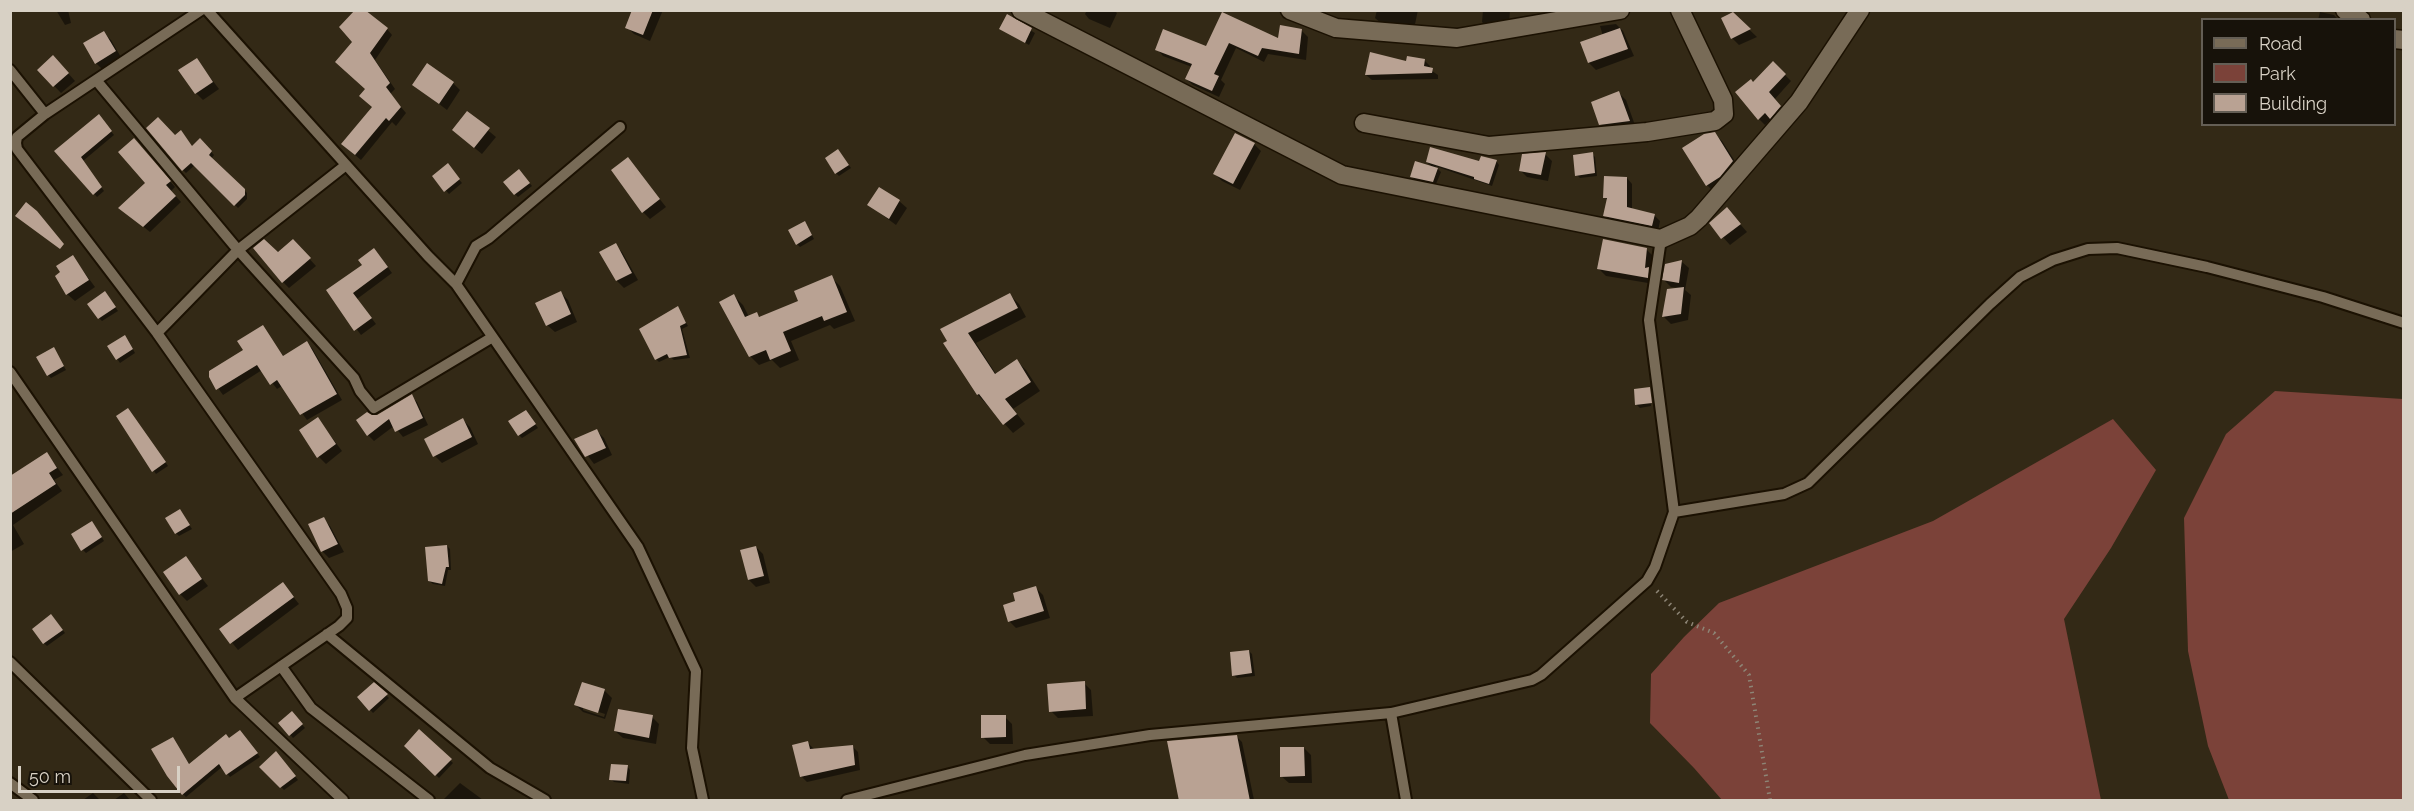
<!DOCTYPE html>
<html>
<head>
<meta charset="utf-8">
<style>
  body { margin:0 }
  #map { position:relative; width:2414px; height:811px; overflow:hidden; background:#332916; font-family:Raleway,sans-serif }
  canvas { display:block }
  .frame { position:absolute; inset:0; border:12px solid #d8d1c5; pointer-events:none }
  .legend { position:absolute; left:2201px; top:18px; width:195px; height:108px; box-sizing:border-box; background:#17120a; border:2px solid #645e55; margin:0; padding:8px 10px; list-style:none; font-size:18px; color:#d8d1c5 }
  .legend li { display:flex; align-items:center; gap:12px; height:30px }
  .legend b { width:30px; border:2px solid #645e55 }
  .scale { position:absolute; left:18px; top:766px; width:162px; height:27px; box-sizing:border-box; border:3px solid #d8d1c5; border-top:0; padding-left:8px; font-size:18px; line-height:21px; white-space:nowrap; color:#d8d1c5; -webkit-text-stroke:4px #17120a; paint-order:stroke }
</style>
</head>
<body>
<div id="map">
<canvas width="2414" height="811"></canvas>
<div class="frame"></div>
<ul class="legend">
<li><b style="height:8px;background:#786b57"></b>Road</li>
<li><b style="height:16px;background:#7b4239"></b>Park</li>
<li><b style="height:16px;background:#b9a293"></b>Building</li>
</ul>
<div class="scale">50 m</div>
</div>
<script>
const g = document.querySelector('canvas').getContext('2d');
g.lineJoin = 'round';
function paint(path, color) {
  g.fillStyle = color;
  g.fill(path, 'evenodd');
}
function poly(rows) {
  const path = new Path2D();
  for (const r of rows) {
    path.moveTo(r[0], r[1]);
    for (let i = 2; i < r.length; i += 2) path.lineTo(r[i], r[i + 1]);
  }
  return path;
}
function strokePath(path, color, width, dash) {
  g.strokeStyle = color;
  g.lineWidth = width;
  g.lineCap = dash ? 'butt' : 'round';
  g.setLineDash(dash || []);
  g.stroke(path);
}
paint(poly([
  [2275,391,2403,399,2403,800,2229,800,2208,746,2188,651,2184,518,2226,434],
  [2113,419,2156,470,2111,548,2064,619,2101,800,1722,800,1694,768,1650,723,1651,674,1684,637,1719,603,1933,521]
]), '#7b4239');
paint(poly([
  [56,10,68,10,71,23,65,25],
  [634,10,663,10,650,41,634,34,627,27],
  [1087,10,1114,10,1117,13,1110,28,1089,19,1085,14],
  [1377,10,1418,10,1414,29,1383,25,1375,18],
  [1483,10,1510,10,1509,26,1489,29,1482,22],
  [2320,12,2334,15,2339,20,2318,20],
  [1223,14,1279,41,1301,30,1308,37,1306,60,1268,54,1264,62,1236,48,1221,80,1225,84,1219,97,1193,85,1186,79,1192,67,1163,56,1157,49,1207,48],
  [1733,14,1757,37,1739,45,1732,38],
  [1007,16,1035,33,1029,45,1001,29],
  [1616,24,1623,31,1634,56,1596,70,1589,63,1582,43,1603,36,1600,26],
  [387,29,392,35,375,60,395,89,390,94,406,113,396,126,392,122,361,160,349,150,374,107,367,89,343,68],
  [104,33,111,40,122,59,103,70,96,63],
  [197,60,219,89,203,100,196,93],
  [1424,60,1430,66,1429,69,1438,75,1438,79,1372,80,1366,75],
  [1773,63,1791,81,1774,100,1786,113,1777,123,1772,118,1765,125,1759,119,1754,84],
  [60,64,75,81,61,93,39,70],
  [453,83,460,90,447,110,414,85],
  [1619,93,1626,100,1636,128,1608,131,1600,124],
  [467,113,496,137,482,154,461,137],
  [102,120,114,135,83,161,104,191,97,197,57,151],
  [1715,134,1722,141,1740,169,1714,192,1707,185],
  [200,140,214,155,211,159,247,193,247,199,238,208,195,165,186,173,183,170,192,148],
  [1254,144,1261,151,1240,190,1222,181,1215,174],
  [140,145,175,187,171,191,181,202,150,232,120,208,147,183],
  [838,151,851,168,839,176,836,173],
  [1545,154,1552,161,1548,181,1527,177,1520,170],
  [1592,154,1595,157,1597,176,1580,178,1577,175],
  [628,159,666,207,650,219,643,212],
  [1496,161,1499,165,1492,186,1435,166,1441,172,1436,184,1415,180,1412,177,1433,168,1427,162],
  [450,169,462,183,449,194,434,177],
  [522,174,532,186,518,197,515,194],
  [1627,178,1632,184,1632,210,1654,215,1660,221,1658,231,1611,221,1605,215,1608,201,1605,197],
  [879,189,899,201,907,208,896,225,869,205],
  [1727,209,1747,232,1730,245,1711,224],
  [807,226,814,239,800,247,797,244],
  [293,241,316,266,289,288,283,282,277,254],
  [615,245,622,252,638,280,624,288,617,281],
  [1646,249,1653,256,1654,284,1606,276,1599,269],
  [379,255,392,273,357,299,376,324,361,335,328,291],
  [73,257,95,287,75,301,67,294],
  [1682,262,1689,268,1685,290,1691,295,1688,320,1671,324,1664,317,1669,291,1680,288,1671,287,1664,280,1666,265],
  [831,277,840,286,855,321,834,329,830,325,791,341,799,360,780,368,772,360,759,365,750,356,734,296,743,305,749,317,756,314,761,318,800,301],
  [561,293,568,300,577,322,555,332,547,325],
  [1010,295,1019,304,1026,317,976,343,996,374,1017,361,1026,370,1040,391,1013,409,1025,424,1013,433,978,395,945,344],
  [108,297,118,311,102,321,99,318],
  [677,308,688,326,682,329,690,358,674,360,670,357,659,362,656,359],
  [263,327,284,357,307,343,312,348,342,400,307,420,282,386,277,389,262,370,223,395,210,377,245,350],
  [128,340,135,353,120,363,109,347],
  [53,348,66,370,51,378,48,375],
  [1650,388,1651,406,1640,408,1637,405,1635,390],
  [411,396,417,402,428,425,403,437,394,426,374,441,368,435,371,417,378,416],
  [131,413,168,466,156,474,118,417],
  [529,415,538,428,522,438,519,435],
  [318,419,342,451,326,464,319,457],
  [463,420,470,427,478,444,442,463,435,456],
  [597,431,604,438,612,455,594,464,576,440],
  [47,454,63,475,54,480,62,491,13,525,24,544,10,552,10,485],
  [180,511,192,529,179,536,176,533],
  [323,519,330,526,344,552,329,558,322,551],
  [95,526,104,541,86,553,83,550],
  [447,546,450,549,451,570,448,570,445,586,433,584,429,581],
  [756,547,763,554,770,583,756,587,749,580],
  [186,558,208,586,187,601,180,594],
  [283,584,299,604,238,650,221,629],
  [1036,588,1043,595,1050,618,1016,628,1009,621,1017,602],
  [54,619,65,633,47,646,44,643],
  [1249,651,1252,654,1255,676,1237,678,1234,675],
  [1084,683,1091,690,1093,716,1058,718,1051,711],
  [374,684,389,698,373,713,359,698],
  [583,684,605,691,612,698,605,719,583,712,576,705],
  [583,707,605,714,604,717,583,710],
  [292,713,305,728,293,738,280,723],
  [652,717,659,724,656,744,623,738,615,731],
  [1005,717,1012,724,1013,744,990,744,983,737],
  [419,731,453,763,439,778,406,746],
  [243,735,260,757,230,777,222,767,186,797,183,794,173,739,190,765,229,740],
  [1236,736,1242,742,1254,800,1180,800],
  [808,743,814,749,852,746,858,752,860,770,807,782,801,776],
  [1304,748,1311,755,1312,783,1289,783,1281,776],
  [279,756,298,780,284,790,262,767],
  [627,766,630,770,629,784,614,782,611,779],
  [460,783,479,797,483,800,443,800],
  [93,793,100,800,83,800],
  [124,793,130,800,114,800]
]), '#0007');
paint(poly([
  [355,10,365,10,388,28,370,53,390,83,386,87,401,107,389,121,386,118,355,155,341,144,372,107,359,96,365,89,335,62,352,42,339,27],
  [632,10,653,10,643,35,625,28],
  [1222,12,1278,38,1280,25,1302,29,1299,54,1262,48,1258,56,1229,43,1214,74,1219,76,1212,91,1185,79,1192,64,1155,50,1163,29,1206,46],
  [1733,12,1751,29,1731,39,1721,18],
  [1007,14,1032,28,1025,43,999,29],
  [1620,28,1628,49,1588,63,1580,42],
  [104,31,116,51,95,64,83,43],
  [1370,52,1406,61,1407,56,1425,59,1424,66,1433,68,1432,73,1365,75],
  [53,55,69,73,53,87,37,70],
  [197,58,213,82,195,94,178,70],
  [1773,61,1786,74,1769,92,1781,106,1770,119,1765,113,1758,120,1735,92,1751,79,1753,82],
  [427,63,454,82,439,104,412,85],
  [1619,91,1630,121,1599,125,1591,102],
  [467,111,490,128,474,148,452,130],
  [99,114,112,131,81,157,102,187,93,195,54,151],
  [158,117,175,135,181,130,192,146,200,138,212,151,209,155,245,189,245,195,234,206,191,163,182,171,146,128],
  [1715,132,1733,161,1720,177,1706,186,1682,148,1704,134],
  [1235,133,1255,143,1233,184,1213,174],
  [134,138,171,181,166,185,176,196,143,227,118,208,145,183,118,152],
  [1430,147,1479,161,1481,156,1497,160,1489,184,1474,179,1474,177,1426,162],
  [838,149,849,165,835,174,825,158],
  [1546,152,1541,175,1519,171,1522,154],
  [1593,152,1595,173,1575,176,1573,155],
  [628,157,660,199,642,213,611,170],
  [1415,161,1438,168,1433,182,1410,177],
  [448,163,460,179,444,192,432,176],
  [519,169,530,183,514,195,503,182],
  [1604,176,1627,177,1627,207,1655,214,1652,226,1603,216,1607,198,1603,198],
  [879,187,900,200,889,219,867,205],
  [26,202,37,211,64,244,60,249,15,216],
  [1727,207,1741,224,1721,239,1709,223],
  [805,221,812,235,796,245,788,230],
  [264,239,278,252,293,239,311,258,282,283,253,248],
  [1603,239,1647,248,1645,268,1649,267,1648,278,1597,269],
  [616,243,632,273,616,281,599,252],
  [374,248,388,267,353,293,372,318,354,331,326,290,362,265,358,260],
  [73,255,89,280,66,295,55,276,60,272,56,266],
  [1682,260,1679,283,1662,280,1665,264],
  [832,275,847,312,824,321,822,316,783,332,791,351,770,360,766,350,749,357,719,302,734,294,745,317,757,312,759,317,798,301,794,291],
  [1684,287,1681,314,1662,317,1667,289],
  [105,291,116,307,98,319,87,304],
  [561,291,571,314,546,326,535,303],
  [1010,293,1018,308,968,333,995,374,1017,359,1031,382,1005,399,1017,414,1003,425,979,394,977,395,943,343,947,341,940,329],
  [678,306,686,323,680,326,687,355,669,358,667,354,655,360,639,329],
  [263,325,283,356,307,341,337,394,300,415,277,380,270,385,257,365,216,390,209,377,209,371,243,350,237,341],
  [125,335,133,349,116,360,107,346],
  [54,347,64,366,47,376,36,357],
  [1650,387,1652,403,1635,405,1634,389],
  [412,394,423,418,395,432,389,419,367,436,356,420,367,412,372,415,377,415],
  [128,408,166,462,152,472,116,416],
  [526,410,536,424,518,436,508,421],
  [318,417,336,444,317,458,299,430],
  [463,418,472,437,433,457,424,439],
  [597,429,606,448,585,457,574,439],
  [47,452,57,468,49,473,56,484,10,514,10,476],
  [180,509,190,525,175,534,165,518],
  [324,517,338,544,321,552,308,524],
  [92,521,102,537,81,551,71,534],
  [447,545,449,567,446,567,442,584,428,581,425,547],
  [756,546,764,576,748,580,740,550],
  [186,556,202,579,179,595,163,572],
  [283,582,294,597,230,644,219,629],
  [1036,586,1044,611,1008,622,1003,605,1015,601,1013,593],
  [51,614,63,630,43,644,32,629],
  [1249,650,1252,673,1232,676,1230,652],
  [1085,681,1086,709,1049,712,1047,684],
  [374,682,388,694,369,711,357,697],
  [582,682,605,689,598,713,574,705],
  [618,709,653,715,649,738,614,731],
  [292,711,303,724,289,736,278,723],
  [981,715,1006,715,1006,737,981,738],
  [419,729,452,759,435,776,404,746],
  [240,730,258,753,226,775,219,764,182,795,167,776,151,749,173,737,189,764,226,734,229,738],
  [1237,735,1250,801,1179,801,1167,741],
  [808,741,810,749,853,745,855,765,800,777,792,745],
  [1280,747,1304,747,1305,776,1280,777],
  [276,751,296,776,280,788,259,767],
  [611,764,628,765,626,781,609,780]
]), '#b9a293');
const lane = poly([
  [201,10,45,114,17,137,16,143,17,149,157,333,341,594,347,608,347,618,339,626,235,698],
  [207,10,428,256,456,284,638,547,696,671,692,748,703,800],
  [10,70,45,114],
  [96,80,238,250,354,378,360,391,374,408,491,338],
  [456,284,476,246,489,238,620,127],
  [157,333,238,250,346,165],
  [10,372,235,698,343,800],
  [1674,512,1784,494,1808,483,1990,304,2020,277,2053,260,2088,249,2117,248,2207,267,2323,297,2404,323],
  [327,634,490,768,545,800],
  [10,662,151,800],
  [281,666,311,708,429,800],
  [10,783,33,800],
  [847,800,1025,755,1150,735,1391,713],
  [1406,800,1391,713,1532,680,1541,675,1647,581,1655,567,1674,512,1649,320,1661,239]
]);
const street = poly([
  [1021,10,1342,175,1661,239,1690,226,1699,218,1799,102,1860,10],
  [1290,10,1336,28,1457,38,1620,10],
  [2345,10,2361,20],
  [2394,39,2404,40],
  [1364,123,1489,146,1647,132,1715,121,1724,114,1723,100,1680,10]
]);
strokePath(lane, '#1b1102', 14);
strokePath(street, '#1b1102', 21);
strokePath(poly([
  [1657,591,1687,622,1714,633,1749,675,1770,800]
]), '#8d8576', 4, [1.5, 4.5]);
strokePath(lane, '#786b57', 10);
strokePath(street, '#786b57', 18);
</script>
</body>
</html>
